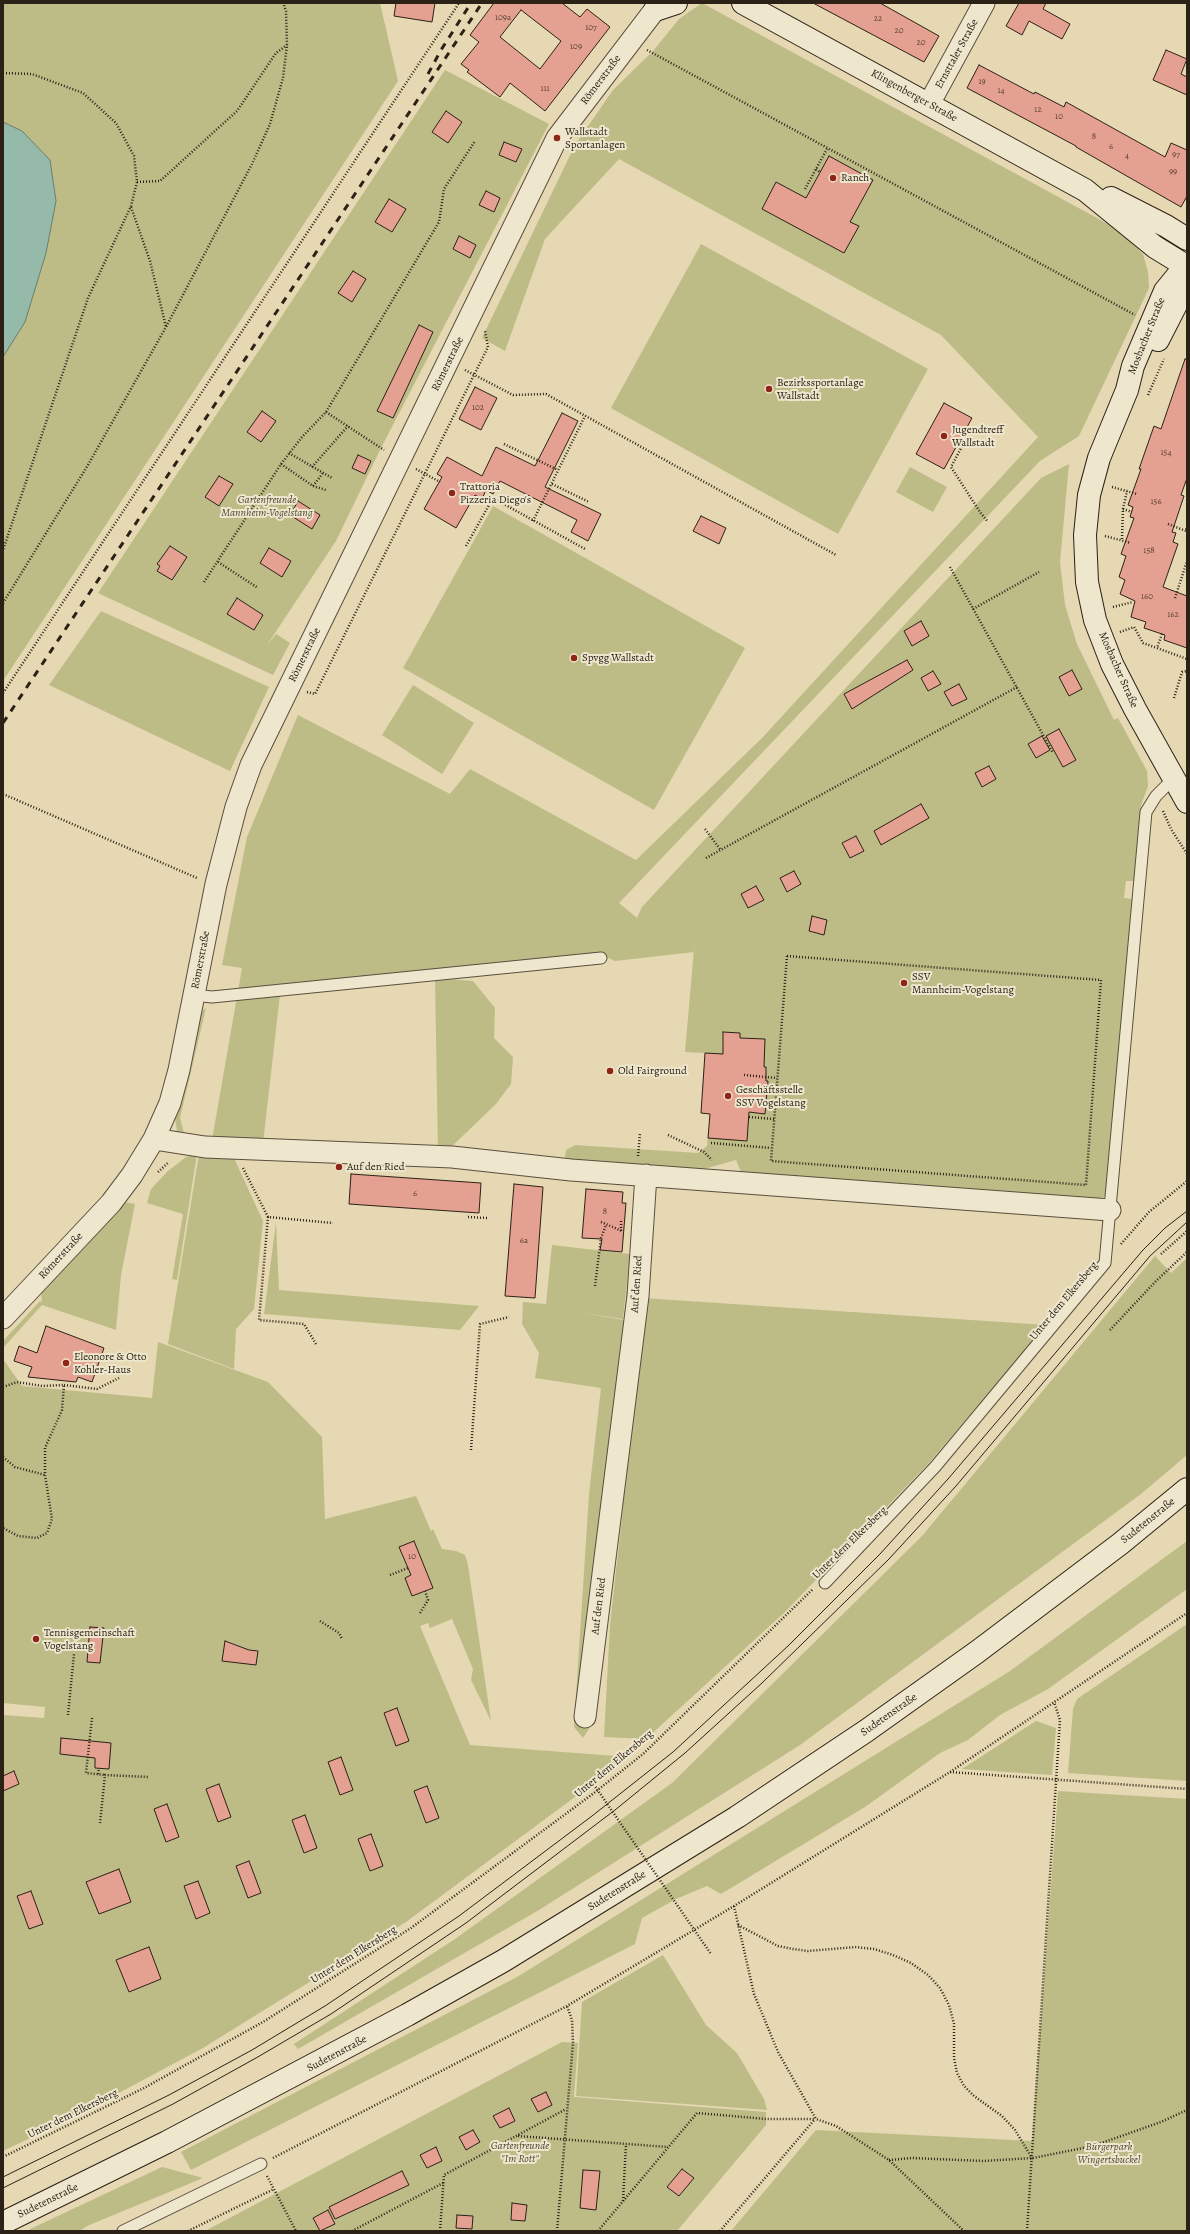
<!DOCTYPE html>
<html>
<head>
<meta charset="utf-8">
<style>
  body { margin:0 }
  #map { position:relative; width:1190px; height:2234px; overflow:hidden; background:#e5d8b2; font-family:Alegreya,serif }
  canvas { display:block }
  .frame { position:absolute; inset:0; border:4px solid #2c2117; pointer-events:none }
</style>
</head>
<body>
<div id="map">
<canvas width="1190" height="2234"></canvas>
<div class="frame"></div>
</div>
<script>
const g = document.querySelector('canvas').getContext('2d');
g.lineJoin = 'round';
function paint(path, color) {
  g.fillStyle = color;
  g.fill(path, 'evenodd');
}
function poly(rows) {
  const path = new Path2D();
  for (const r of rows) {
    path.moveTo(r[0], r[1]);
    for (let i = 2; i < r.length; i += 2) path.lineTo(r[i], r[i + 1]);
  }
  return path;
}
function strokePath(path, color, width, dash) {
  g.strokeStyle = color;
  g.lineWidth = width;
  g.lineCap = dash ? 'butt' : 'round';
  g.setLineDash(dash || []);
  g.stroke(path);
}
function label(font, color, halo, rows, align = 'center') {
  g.font = font + ' Alegreya,serif';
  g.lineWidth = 4;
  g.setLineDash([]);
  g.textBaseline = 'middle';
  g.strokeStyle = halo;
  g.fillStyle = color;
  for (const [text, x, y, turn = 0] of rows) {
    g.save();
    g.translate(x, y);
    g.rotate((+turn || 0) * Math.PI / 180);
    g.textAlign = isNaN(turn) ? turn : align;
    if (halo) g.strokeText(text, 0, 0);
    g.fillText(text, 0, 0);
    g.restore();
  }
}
paint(poly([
  [3,3,380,3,398,81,3,681],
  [702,3,1119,230,1143,254,1148,272,1149,288,1079,436,1040,461,619,903,637,918,642,907,1041,478,1069,464,1060,562,1065,605,1077,644,1114,720,1118,718,1147,771,1148,786,1141,805,1134,881,1126,881,1124,898,1133,899,1106,1195,1094,1205,741,1172,736,1160,690,1173,564,1163,566,1150,575,1145,698,1153,707,1146,710,1114,701,1113,705,1053,685,1052,695,938,694,952,615,961,598,953,281,986,263,1143,212,1140,242,968,222,965,247,837,298,715,450,794,470,769,636,860,763,737,1038,437,941,335,619,159,545,239,505,351,482,338,575,145,613,90,653,51,679,19],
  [445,70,549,124,381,448,336,541,267,645,276,634,290,643,273,675,98,593],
  [701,244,928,369,838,534,611,408],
  [910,467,947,487,933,512,896,492],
  [493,506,745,648,654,810,403,668],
  [101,611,269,687,230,771,49,685],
  [413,685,474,723,442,774,382,735],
  [435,978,473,981,495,1008,494,1038,513,1057,511,1084,496,1104,445,1153,438,1153],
  [206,1008,180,1118,185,1137,177,1132,175,1117,199,1013],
  [197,1154,177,1280,172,1279,183,1214,147,1203,151,1189,168,1171,186,1157],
  [199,1154,233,1156,263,1221,254,1309,236,1329,234,1369,168,1344],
  [124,1202,135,1204,121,1275,116,1330,42,1305,3,1348,3,1341,40,1301,42,1302,41,1290],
  [276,1222,279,1290,479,1306,460,1330,264,1314],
  [552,1245,630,1254,634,1265,592,1724,583,1738,574,1727,589,1494,601,1388,535,1378,539,1353,522,1324,523,1302,546,1304],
  [612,1263,629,1265,624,1320,582,1313,623,1319,629,1265],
  [1155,1256,1171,1273,1187,1258,1187,1455,1141,1494,800,1745,539,1910,298,2049,294,2044,455,1939,672,1783,922,1536],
  [643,1298,1046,1325,928,1464,785,1612,646,1739,604,1737,610,1625,622,1517,629,1415],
  [158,1342,268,1382,322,1437,325,1519,416,1496,431,1531,433,1529,442,1549,456,1551,465,1555,468,1565,491,1721,471,1680,473,1669,452,1619,430,1628,428,1623,420,1626,470,1745,629,1757,406,1922,203,2048,70,2119,3,2151,3,1715,44,1718,45,1707,3,1703,3,1359,22,1386,152,1398],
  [1187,1541,1187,1589,1048,1689,1000,1715,968,1740,940,1753,865,1807,721,1894,707,1886,676,1899,642,1918,635,1944,191,2170,181,2152,517,1977,1010,1671],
  [1187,1624,1187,1781,1068,1773,1073,1709,1077,1699],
  [1036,1721,1056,1728,1052,1775,962,1769],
  [1058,1791,1187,1799,1187,2231,731,2231,816,2130,1032,2141],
  [663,1955,706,2025,737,2053,764,2099,767,2110,576,2096,582,2002],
  [562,2042,578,2043,574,2097,766,2112,766,2125,677,2231,205,2231],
  [162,2167,203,2178,87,2226,80,2231,26,2231]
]), '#bdbc87');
const water = poly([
  [3,122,22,131,50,160,56,201,46,253,25,322,3,357,3,122]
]);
paint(water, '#96baaa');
strokePath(water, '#6c7d6f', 1);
const building = poly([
  [396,3,435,3,432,22,394,16,396,3],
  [494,3,562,3,580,17,587,9,610,27,545,111,510,83,500,97,467,72,469,70,461,64,479,42,470,35,494,3],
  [521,10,561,41,540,69,500,37,521,10],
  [813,3,880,3,939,36,924,62,813,3],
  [1019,3,1046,3,1043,9,1070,24,1062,39,1029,21,1022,35,1006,26,1019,3],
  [1166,50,1187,59,1181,74,1187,77,1187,95,1153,80,1166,50],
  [979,65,1034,94,1035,92,1064,107,1066,102,1165,157,1171,143,1187,150,1187,196,1181,207,1076,147,1076,146,967,88,979,65],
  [446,111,462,122,448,143,432,132,446,111],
  [504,142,522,149,516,162,499,155,504,142],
  [829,156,873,180,850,222,859,226,844,253,762,209,776,182,806,198,829,156],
  [486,191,500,198,494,212,479,205,486,191],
  [389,199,406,209,392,232,375,222,389,199],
  [459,236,476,245,470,258,453,249,459,236],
  [353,271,366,279,352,302,338,293,353,271],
  [419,325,433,332,393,418,377,411,419,325],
  [1185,359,1187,360,1187,478,1181,495,1184,496,1172,532,1176,533,1173,542,1178,544,1163,587,1187,596,1187,648,1164,640,1165,635,1144,628,1146,622,1131,617,1135,601,1120,594,1125,580,1119,577,1126,556,1121,554,1134,518,1130,517,1133,507,1128,505,1141,469,1139,469,1154,426,1161,429,1185,359],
  [475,387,497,398,481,430,459,419,475,387],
  [944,403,972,418,944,469,916,454,944,403],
  [262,411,276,421,261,442,247,432,262,411],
  [562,413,578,421,545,487,601,514,588,541,571,532,577,520,500,481,493,494,486,490,482,499,475,495,456,528,424,509,442,477,437,474,447,457,482,476,496,447,535,466,562,413],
  [358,455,371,461,365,474,352,468,358,455],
  [219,476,233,484,219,506,205,497,219,476],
  [298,501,320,515,312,529,290,515,298,501],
  [701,516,726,528,719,544,693,531,701,516],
  [170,546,187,557,172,580,157,571,160,566,157,564,170,546],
  [269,548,291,561,282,577,260,563,269,548],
  [237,598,263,615,254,630,227,614,237,598],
  [921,621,929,636,912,646,904,631,921,621],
  [907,660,913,670,852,709,844,694,907,660],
  [1072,670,1082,689,1069,696,1059,677,1072,670],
  [933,671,941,684,928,691,921,678,933,671],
  [959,684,967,699,952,706,944,692,959,684],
  [1059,729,1076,760,1063,767,1046,736,1059,729],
  [1042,736,1050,750,1036,758,1028,744,1042,736],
  [989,766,996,779,982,787,975,773,989,766],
  [921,804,929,818,881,845,874,831,921,804],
  [856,836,864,851,850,858,842,843,856,836],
  [794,871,801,884,787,892,780,878,794,871],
  [756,886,764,900,748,908,741,894,756,886],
  [812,916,827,920,824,935,809,931,812,916],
  [723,1032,740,1033,740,1038,765,1039,764,1067,766,1067,766,1081,768,1081,765,1114,749,1112,747,1141,708,1138,710,1114,701,1113,705,1053,723,1054,723,1032],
  [351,1174,481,1183,479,1213,349,1204,351,1174],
  [514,1184,543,1187,535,1298,505,1296,514,1184],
  [586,1189,623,1192,622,1203,626,1203,622,1252,600,1250,602,1239,582,1238,586,1189],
  [46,1326,104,1348,92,1382,78,1377,76,1382,28,1377,32,1367,14,1361,19,1346,37,1353,46,1326],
  [414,1541,433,1588,412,1596,405,1578,411,1575,399,1547,414,1541],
  [90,1627,104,1628,100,1663,87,1662,90,1627],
  [225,1641,249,1650,258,1651,256,1665,222,1661,225,1641],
  [397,1708,409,1741,396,1746,384,1713,397,1708],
  [61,1738,111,1743,109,1769,95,1768,95,1758,60,1754,61,1738],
  [341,1757,353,1790,340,1795,328,1762,341,1757],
  [14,1771,19,1784,3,1791,3,1776,14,1771],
  [219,1784,231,1817,218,1822,206,1789,219,1784],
  [427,1786,439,1818,426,1823,414,1791,427,1786],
  [167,1804,179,1837,166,1842,154,1809,167,1804],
  [305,1815,317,1848,304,1853,292,1820,305,1815],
  [371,1834,383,1866,370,1871,358,1839,371,1834],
  [249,1861,261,1893,248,1898,236,1866,249,1861],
  [119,1869,131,1902,99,1914,86,1882,119,1869],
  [198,1881,210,1913,196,1919,184,1886,198,1881],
  [31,1891,43,1924,29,1929,17,1896,31,1891],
  [149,1947,161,1979,129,1992,116,1960,149,1947],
  [546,2092,552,2105,538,2112,531,2099,546,2092],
  [509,2108,515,2121,500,2128,493,2116,509,2108],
  [473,2130,480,2142,466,2150,459,2137,473,2130],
  [436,2147,442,2161,427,2168,420,2155,436,2147],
  [682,2169,694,2178,679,2196,667,2187,682,2169],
  [583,2170,600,2171,596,2210,580,2208,583,2170],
  [402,2171,409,2185,335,2219,329,2207,402,2171],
  [512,2203,527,2205,525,2221,511,2220,512,2203],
  [328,2210,335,2224,320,2231,313,2218,328,2210],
  [457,2215,473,2216,472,2229,456,2228,457,2215]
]);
paint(building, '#e4a090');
strokePath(building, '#2c2117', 1);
const lane = poly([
  [194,995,212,997,601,958],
  [825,1583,935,1467,1105,1263,1146,812,1156,796,1174,778],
  [123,2231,261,2164]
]);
const street = poly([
  [929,104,984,3],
  [154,1139,205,1147,452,1157,571,1170,1110,1210],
  [3,1318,111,1203,132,1175,154,1139,170,1103,179,1070,216,884,236,807,251,765,557,138,660,3],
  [585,1717,638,1296,646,1175]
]);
const secondary = poly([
  [743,3,1085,190,1155,247,1186,266],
  [655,10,676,3],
  [1111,198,1166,226,1187,239],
  [1187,264,1165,291,1133,366,1127,390,1099,458,1089,495,1085,535,1087,582,1095,620,1112,664,1135,709,1187,802],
  [1158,340,1180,297,1186,267],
  [3,2223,167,2142,407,2015,503,1961,737,1817,866,1731,977,1652,1120,1544,1187,1489]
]);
strokePath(lane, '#5a4f3e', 13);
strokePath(street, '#5a4f3e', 23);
strokePath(secondary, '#2c2117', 24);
strokePath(poly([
  [647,50,1135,315],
  [3,73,32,74,83,93,116,123,134,156,137,182,131,206,88,298,3,550],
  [816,169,820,172],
  [137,182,160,181,237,111,276,53,287,45],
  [805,189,827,149],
  [131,207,150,261,166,327],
  [465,370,513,395,546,394,836,555],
  [1148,395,1164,359],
  [326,412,384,450],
  [965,441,951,467,980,512,988,522],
  [504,444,558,470],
  [289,453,332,478],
  [281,464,313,486,326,490],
  [312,467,348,426],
  [416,469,440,482],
  [552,484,589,502],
  [313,486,323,473],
  [1112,487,1137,494],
  [1123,509,1132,512],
  [533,521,585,416],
  [1168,524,1186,531,1187,527],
  [1105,536,1131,543],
  [1122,539,1123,509,1127,491],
  [466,546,493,498,585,549],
  [218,562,258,588],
  [950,567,1053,753],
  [204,582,281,464,302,437,326,412,439,222,444,189,475,141],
  [1175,598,1187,561],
  [3,603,88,465,166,327,252,164,270,124,283,78,287,45,286,11,283,3],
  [1113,607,1133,602],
  [973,609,1039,572],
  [1120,632,1134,627,1143,643,1157,648],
  [1162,634,1157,648,1187,659],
  [307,692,315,694,474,375,488,347,485,331],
  [3,693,459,3],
  [1174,698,1182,672,1187,671],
  [3,794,197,878],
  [1163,811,1171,829,1187,854],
  [705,829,720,849],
  [706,858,1017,687],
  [787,956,1101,980,1086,1185,771,1161,787,956],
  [744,1075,777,1078],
  [749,1117,774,1119],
  [668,1135,704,1152,712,1160],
  [711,1143,771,1148],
  [638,1156,640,1133],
  [243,1168,268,1217],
  [158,1172,169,1162],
  [468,1217,487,1218],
  [601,1222,622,1231],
  [621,1231,621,1220],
  [1121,1244,1149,1212,1187,1181],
  [1161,1254,1187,1231],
  [595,1286,601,1238,606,1225],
  [1110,1330,1156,1281,1187,1252],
  [316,1344,304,1324,259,1320,268,1217,333,1223],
  [64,1385,97,1389,119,1378],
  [3,1387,17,1382,42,1386,64,1385,62,1410,45,1448,45,1475,52,1519,47,1533,37,1538,18,1536,3,1528],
  [471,1450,480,1324,509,1317],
  [3,1457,15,1467,45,1475],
  [390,1575,408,1568],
  [420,1613,428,1600,425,1591],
  [320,1621,339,1633,342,1639],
  [68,1715,74,1654],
  [92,1718,86,1773,105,1775],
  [950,1772,1187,1789],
  [98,1774,99,1768],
  [100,1823,105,1775,149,1777],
  [734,1906,754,1994,778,2052,816,2119,836,2126,889,2160,964,2231],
  [738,1925,778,1946,793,1949,808,1951,855,1947,874,1949,893,1955,911,1963,928,1975,940,1988,949,2005,954,2024,954,2058,957,2073,964,2086,974,2096,1002,2116,1015,2130,1032,2158],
  [518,2136,668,2147],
  [3,2157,144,2088,263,2022,411,1928,594,1793,643,1754,813,1589],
  [273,2158,567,2006,734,1906,950,1772,1187,1613],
  [889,2160,912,2158,983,2161,1033,2158,1093,2146,1161,2122,1187,2110],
  [267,2176,296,2231],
  [623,2201,626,2144],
  [188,2231,274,2189],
  [352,2231,443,2183],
  [440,2231,444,2175,566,2109],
  [557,2231,573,2043,572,2020,567,2006],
  [598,2231,697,2113,766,2119,815,2119],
  [720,2231,815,2119],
  [1027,2231,1060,1720,1054,1702]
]), '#2c2117', 2.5, [1, 2]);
strokePath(lane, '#eee6cd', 11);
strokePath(street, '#eee6cd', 21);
strokePath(secondary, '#eee6cd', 22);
strokePath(poly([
  [3,2177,169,2095,252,2050,325,2006,459,1916,592,1816,673,1752,788,1646,880,1554,948,1479,1143,1250,1165,1228,1187,1211],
  [3,2188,173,2104,256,2058,331,2014,466,1923,615,1810,685,1753,762,1683,889,1559,956,1486,1150,1256,1187,1222]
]), '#2c2117', 1);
strokePath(poly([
  [428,74,441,50,471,3],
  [3,723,482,3]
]), '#2c2117', 3, [7, 7]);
strokePath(poly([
  [592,1782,711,1954]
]), '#2c2117', 2.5, [1, 2]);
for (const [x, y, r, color] of [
  [557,138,4,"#8f2418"],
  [833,178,4,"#8f2418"],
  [769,389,4,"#8f2418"],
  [944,436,4,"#8f2418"],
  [452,493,4,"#8f2418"],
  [574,658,4,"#8f2418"],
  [904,983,4,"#8f2418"],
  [610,1071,4,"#8f2418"],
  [728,1096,4,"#8f2418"],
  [339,1167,4,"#8f2418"],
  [66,1363,4,"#8f2418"],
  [36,1639,4,"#8f2418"]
]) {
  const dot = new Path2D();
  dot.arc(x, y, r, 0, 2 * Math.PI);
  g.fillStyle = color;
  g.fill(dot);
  strokePath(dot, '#eee6cd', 1.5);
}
label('9px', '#5a4135', null, [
  ["109a",503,18],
  ["22",878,19],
  ["107",591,28],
  ["20",899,31],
  ["20",921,43],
  ["109",576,47],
  ["19",982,82],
  ["111",545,89],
  ["14",1001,91],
  ["12",1038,110],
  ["10",1059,117],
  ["8",1094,137],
  ["6",1111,147],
  ["97",1176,155],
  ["4",1127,156],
  ["99",1173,172],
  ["102",478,408],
  ["154",1166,453],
  ["156",1156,502],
  ["158",1149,551],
  ["160",1147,597],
  ["162",1173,615],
  ["6",415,1194],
  ["8",605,1212],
  ["6a",524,1241],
  ["10",412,1557]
]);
label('11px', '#2c2117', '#eee6cd', [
  ["Ernsttaler Straße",957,54,-61],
  ["Römerstraße",601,80,-53],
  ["Klingenberger Straße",914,96,29],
  ["Mosbacher Straße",1147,336,-68],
  ["Römerstraße",448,364,-64],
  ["Römerstraße",305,655,-64],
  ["Mosbacher Straße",1118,670,66],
  ["Römerstraße",201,960,-79],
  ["Römerstraße",61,1256,-47],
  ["Auf den Ried",637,1284,-86],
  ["Unter dem Elkersberg",1064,1301,-50],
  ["Sudetenstraße",1148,1521,-39],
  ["Unter dem Elkersberg",850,1543,-44],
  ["Auf den Ried",599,1606,-83],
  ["Sudetenstraße",889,1715,-35],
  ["Unter dem Elkersberg",614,1764,-40],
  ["Sudetenstraße",617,1891,-32],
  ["Unter dem Elkersberg",354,1955,-32],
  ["Sudetenstraße",337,2054,-28],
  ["Unter dem Elkersberg",73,2114,-26],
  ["Sudetenstraße",48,2201,-26]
]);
label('11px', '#2c2117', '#eee6cd', [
  ["Wallstadt",565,132],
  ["Sportanlagen",565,145],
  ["Ranch",841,178],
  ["Bezirkssportanlage",777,383],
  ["Wallstadt",777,396],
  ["Jugendtreff",952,430],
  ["Wallstadt",952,443],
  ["Trattoria",460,487],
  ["Pizzeria Diego's",460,500],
  ["Spvgg Wallstadt",582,658],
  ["SSV",912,977],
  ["Mannheim-Vogelstang",912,990],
  ["Old Fairground",618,1071],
  ["Geschäftsstelle",736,1090],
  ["SSV Vogelstang",736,1103],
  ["Auf den Ried",347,1167],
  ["Eleonore & Otto",74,1357],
  ["Kohler-Haus",74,1370],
  ["Tennisgemeinschaft",44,1633],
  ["Vogelstang",44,1646]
], 'left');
label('italic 11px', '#504833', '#eee6cd', [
  ["Gartenfreunde",267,500],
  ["Mannheim-Vogelstang",267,513],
  ["Gartenfreunde",520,2146],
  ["\"Im Rott\"",520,2159],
  ["Bürgerpark",1109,2147],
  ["Wingertsbuckel",1109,2160]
]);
</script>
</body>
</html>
